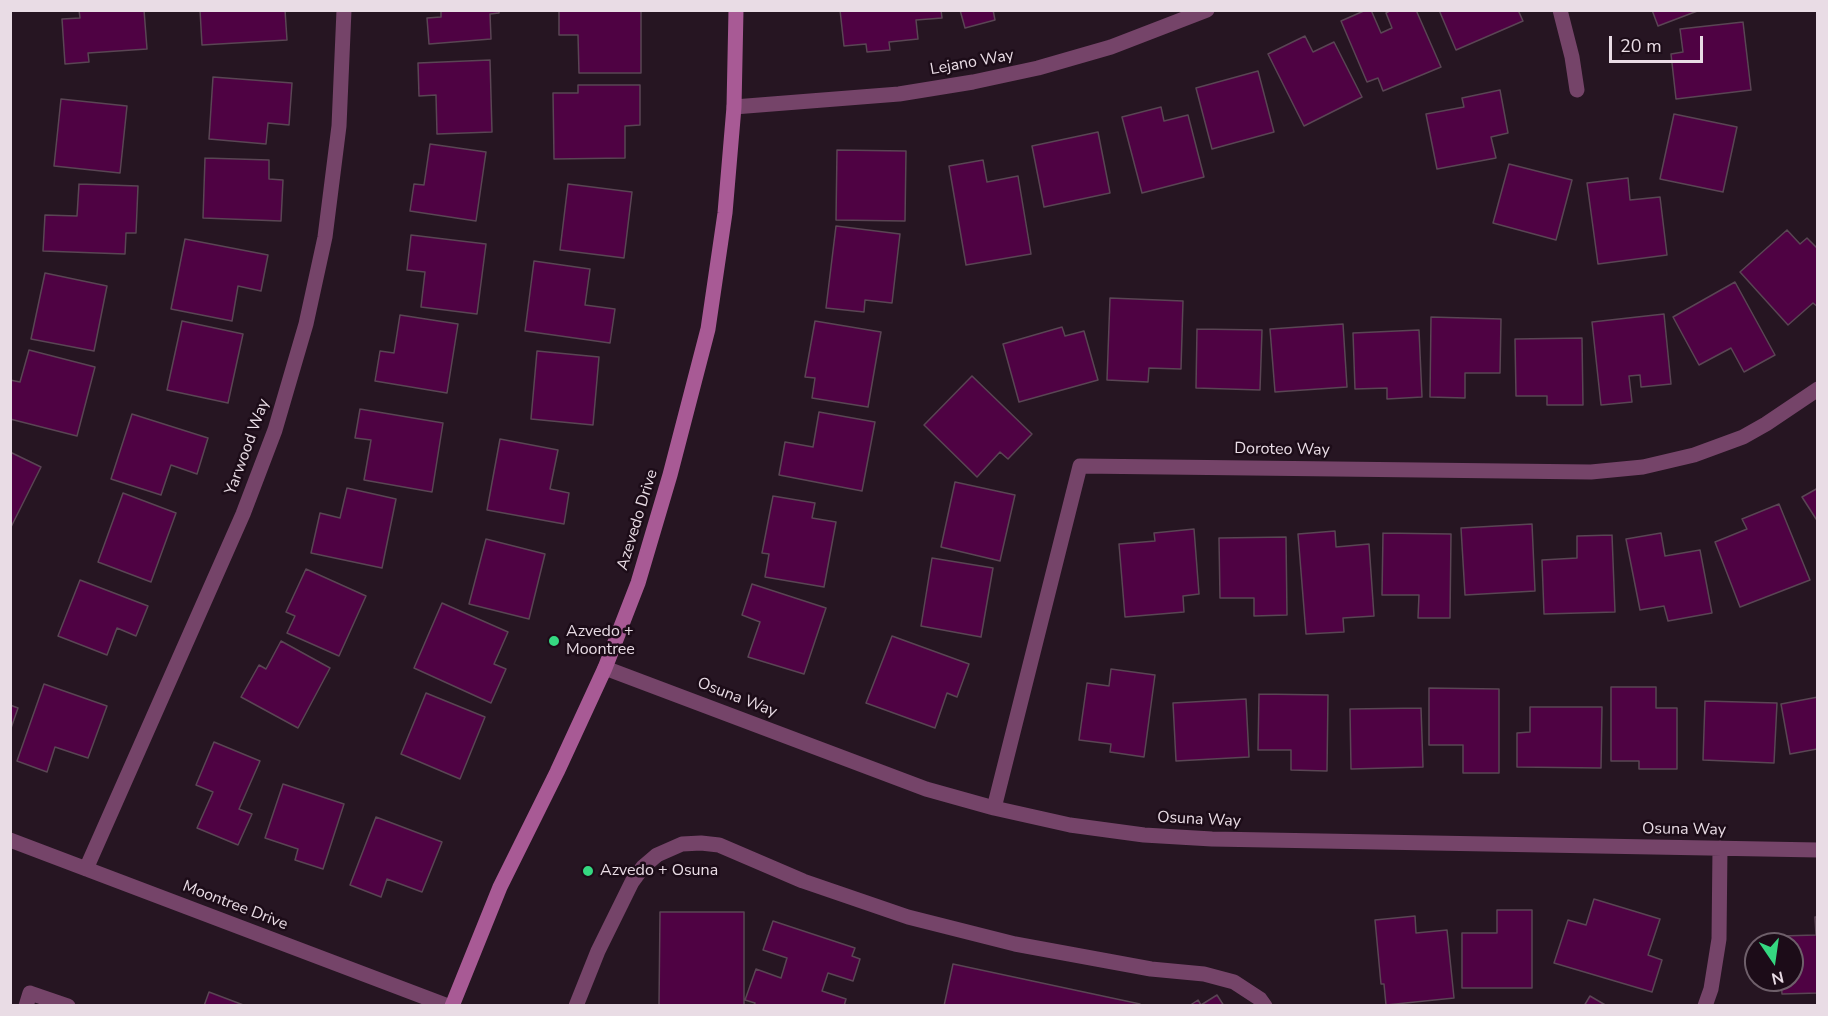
<!DOCTYPE html>
<html>
<head>
<meta charset="utf-8">
<style>
  body { margin:0 }
  #map { position:relative; width:1828px; height:1016px; overflow:hidden; background:#261522; font-family:"Nunito Sans",sans-serif }
  canvas { display:block }
  .frame { position:absolute; inset:0; border:12px solid #e9dce5; pointer-events:none }
  .north { position:absolute; left:1744px; top:932px; width:60px; height:60px; box-sizing:border-box; background:#1c0c18; border:2px solid #6e5f6a; border-radius:50%; rotate:167deg; font-size:16px; font-weight:700; line-height:24px; text-align:center; color:#e9dce5 }
  .north::after { content:''; display:block; margin:auto; width:21px; height:27px; background:#35d881; clip-path:polygon(50% 0,100% 100%,50% 72%,0 100%) }
  .scale { position:absolute; left:1609px; top:36px; width:94px; height:27px; box-sizing:border-box; border:3px solid #e9dce5; border-top:0; padding-left:8px; font-size:18px; line-height:21px; white-space:nowrap; color:#e9dce5; -webkit-text-stroke:4px #1c0c18; paint-order:stroke }
</style>
</head>
<body>
<div id="map">
<canvas width="1828" height="1016"></canvas>
<div class="frame"></div>
<div class="north">N</div>
<div class="scale">20 m</div>
</div>
<script>
const g = document.querySelector('canvas').getContext('2d');
g.lineJoin = 'round';
function paint(path, color) {
  g.fillStyle = color;
  g.fill(path, 'evenodd');
}
function poly(rows) {
  const path = new Path2D();
  for (const r of rows) {
    path.moveTo(r[0], r[1]);
    for (let i = 2; i < r.length; i += 2) path.lineTo(r[i], r[i + 1]);
  }
  return path;
}
function strokePath(path, color, width, dash) {
  g.strokeStyle = color;
  g.lineWidth = width;
  g.lineCap = dash ? 'butt' : 'round';
  g.setLineDash(dash || []);
  g.stroke(path);
}
function label(font, color, halo, rows, align = 'center') {
  g.font = font + ' "Nunito Sans",sans-serif';
  g.lineWidth = 5;
  g.setLineDash([]);
  g.textBaseline = 'middle';
  g.strokeStyle = halo;
  g.fillStyle = color;
  for (const [text, x, y, turn = 0] of rows) {
    g.save();
    g.translate(x, y);
    g.rotate((+turn || 0) * Math.PI / 180);
    g.textAlign = isNaN(turn) ? turn : align;
    if (halo) g.strokeText(text, 0, 0);
    g.fillText(text, 0, 0);
    g.restore();
  }
}
const building = poly([
  [79,10,144,10,147,49,88,53,89,62,65,64,62,19,80,18,79,10],
  [200,10,285,10,287,40,202,45,200,10],
  [441,10,499,10,499,13,490,14,491,39,429,44,427,18,441,17,441,10],
  [559,10,641,10,641,73,579,73,578,35,559,35,559,10],
  [840,10,941,10,942,18,916,20,918,39,889,42,890,50,867,52,866,44,844,46,840,10],
  [960,10,993,10,995,20,965,28,960,10],
  [1366,10,1371,10,1381,33,1392,28,1386,13,1391,10,1416,10,1441,67,1383,91,1378,78,1367,82,1341,21,1366,10],
  [1439,10,1518,10,1523,21,1456,50,1439,10],
  [1652,10,1700,10,1658,26,1652,10],
  [1743,22,1751,90,1676,99,1671,54,1683,52,1680,29,1743,22],
  [1305,36,1313,52,1334,42,1362,97,1304,126,1268,54,1305,36],
  [490,60,492,132,437,134,436,95,419,96,418,63,490,60],
  [1258,71,1274,132,1212,149,1196,88,1258,71],
  [213,77,292,83,289,125,268,123,266,144,209,139,213,77],
  [578,85,640,85,640,125,625,126,625,158,554,159,553,93,578,93,578,85],
  [1500,90,1508,133,1491,137,1496,158,1437,169,1426,114,1464,107,1462,98,1500,90],
  [61,99,127,106,120,173,54,166,61,99],
  [1161,107,1164,121,1188,115,1204,177,1142,193,1122,117,1161,107],
  [1674,114,1737,127,1723,192,1660,179,1674,114],
  [1098,132,1110,193,1044,207,1032,146,1098,132],
  [430,144,486,152,476,221,410,211,414,184,424,185,430,144],
  [837,150,906,151,905,221,836,220,837,150],
  [205,158,269,160,269,179,283,180,281,221,203,218,205,158],
  [983,160,987,182,1018,176,1031,254,966,265,949,166,983,160],
  [1509,164,1572,180,1556,240,1493,223,1509,164],
  [1628,178,1630,200,1660,197,1667,255,1598,264,1587,183,1628,178],
  [79,184,138,186,136,233,126,233,125,254,43,251,45,215,77,216,79,184],
  [568,184,632,192,624,258,560,250,568,184],
  [836,226,900,234,892,303,865,300,864,312,826,308,836,226],
  [1787,230,1800,244,1807,238,1818,249,1818,307,1813,303,1788,325,1740,272,1787,230],
  [411,235,486,244,477,314,421,307,425,272,407,270,411,235],
  [185,239,268,255,261,291,238,286,232,321,171,309,185,239],
  [534,261,590,269,585,305,615,309,610,343,525,331,534,261],
  [45,273,107,286,94,351,31,339,45,273],
  [1735,282,1775,355,1744,372,1731,348,1699,365,1673,317,1735,282],
  [1110,298,1183,301,1181,369,1149,368,1148,382,1107,380,1110,298],
  [1664,314,1671,384,1641,387,1640,375,1629,376,1632,402,1601,405,1592,322,1664,314],
  [400,315,458,324,447,393,375,381,380,351,394,353,400,315],
  [1431,317,1501,319,1500,373,1465,373,1465,398,1430,397,1431,317],
  [182,321,243,334,228,403,167,390,182,321],
  [815,321,881,332,868,407,812,398,815,378,805,377,815,321],
  [1343,324,1347,387,1275,392,1270,329,1343,324],
  [1062,327,1065,336,1084,331,1098,380,1019,402,1003,344,1062,327],
  [1197,329,1262,330,1260,390,1196,388,1197,329],
  [1419,330,1422,397,1387,399,1387,388,1355,389,1353,333,1419,330],
  [1582,338,1583,405,1547,405,1547,396,1516,396,1515,339,1582,338],
  [29,350,95,367,77,436,10,419,10,380,20,382,29,350],
  [537,351,599,357,593,425,531,419,537,351],
  [972,376,1032,434,1008,459,1000,452,977,477,924,425,972,376],
  [360,409,443,423,432,492,364,480,371,440,355,438,360,409],
  [819,412,875,422,862,491,779,475,785,442,813,447,819,412],
  [132,414,208,438,197,474,171,465,161,495,111,479,132,414],
  [500,439,558,450,550,489,569,493,564,524,487,510,500,439],
  [10,452,41,467,11,527,10,526,10,452],
  [955,482,1015,495,1000,561,941,547,955,482],
  [347,488,396,499,382,568,311,553,320,513,340,518,347,488],
  [1818,488,1818,522,1802,497,1818,488],
  [123,493,176,513,151,582,98,562,123,493],
  [773,496,815,503,812,518,836,522,824,587,765,577,769,554,762,553,773,496],
  [1779,504,1810,580,1740,607,1715,542,1747,529,1742,519,1779,504],
  [1532,524,1535,591,1465,595,1461,528,1532,524],
  [1194,529,1199,594,1183,596,1184,612,1125,617,1119,544,1155,541,1154,533,1194,529],
  [1335,531,1336,547,1369,544,1374,616,1343,618,1344,632,1306,634,1298,534,1335,531],
  [1383,533,1451,534,1450,618,1418,618,1419,595,1382,595,1383,533],
  [1661,533,1665,556,1700,550,1712,613,1668,621,1664,606,1640,610,1626,539,1661,533],
  [1612,535,1615,612,1544,614,1542,560,1577,558,1577,536,1612,535],
  [1286,537,1287,615,1254,616,1254,598,1220,598,1219,538,1286,537],
  [486,539,545,554,529,619,469,604,486,539],
  [932,558,993,568,981,637,921,626,932,558],
  [306,569,366,596,339,656,287,633,295,616,286,612,306,569],
  [80,580,148,606,136,636,117,628,107,655,58,636,80,580],
  [752,584,826,608,804,674,748,657,760,622,742,615,752,584],
  [442,603,508,632,494,664,506,669,491,703,414,668,442,603],
  [892,636,969,664,957,697,947,693,935,728,866,703,892,636],
  [281,641,330,668,298,728,241,697,259,665,266,669,281,641],
  [1111,669,1155,675,1144,757,1110,752,1111,744,1079,740,1087,683,1109,686,1111,669],
  [44,684,107,706,88,758,55,747,47,772,17,761,44,684],
  [1611,687,1656,687,1656,708,1677,708,1677,769,1639,769,1639,761,1611,761,1611,687],
  [1429,688,1499,689,1499,773,1463,773,1463,745,1429,745,1429,688],
  [426,693,485,717,460,779,401,754,426,693],
  [1259,694,1328,695,1327,771,1291,770,1291,750,1258,750,1259,694],
  [1818,697,1818,754,1817,749,1790,754,1781,704,1818,697],
  [1246,699,1249,757,1176,761,1173,703,1246,699],
  [1705,701,1777,703,1774,763,1703,760,1705,701],
  [10,705,18,708,10,731,10,705],
  [1530,707,1602,707,1601,768,1517,767,1517,733,1530,732,1530,707],
  [1421,708,1423,767,1351,769,1350,709,1421,708],
  [214,742,260,761,239,809,252,814,238,845,197,828,213,792,196,785,214,742],
  [283,784,344,804,323,869,295,860,298,849,265,838,283,784],
  [376,817,442,842,422,892,387,879,381,897,350,885,376,817],
  [1594,899,1660,919,1648,955,1662,960,1652,992,1554,963,1568,920,1586,925,1594,899],
  [1497,910,1532,910,1532,988,1462,988,1462,933,1497,933,1497,910],
  [660,912,744,912,744,1006,659,1006,660,912],
  [1415,916,1416,933,1447,930,1454,998,1386,1005,1384,984,1381,984,1375,920,1415,916],
  [1815,917,1818,917,1818,993,1782,994,1781,980,1792,980,1792,944,1780,944,1780,936,1816,935,1815,917],
  [773,921,855,948,852,956,860,959,853,981,828,973,822,991,846,999,844,1006,754,1006,755,1003,745,1000,756,969,781,978,787,958,763,950,773,921],
  [953,964,1140,1004,1140,1006,944,1006,953,964],
  [209,992,246,1006,204,1006,209,992],
  [1217,995,1224,1006,1189,1006,1198,1000,1201,1005,1217,995],
  [1590,996,1607,1006,1584,1006,1590,996]
]);
paint(building, '#4f0243');
strokePath(building, '#5a4554', 1.5);
strokePath(poly([
  [26,1006,30,993,68,1006],
  [576,1006,598,951,632,882,643,867,657,855,682,844,701,843,719,845,803,881,908,917,1015,944,1151,969,1204,974,1234,982,1260,999,1265,1006]
]), '#754469', 15);
strokePath(poly([
  [1560,10,1572,57,1577,90],
  [734,107,899,94,973,82,1038,68,1111,47,1207,10],
  [605,668,926,789,994,808,1070,825,1144,835,1212,839,1818,850],
  [994,808,1080,466,1591,472,1643,467,1694,455,1743,437,1766,424,1818,389],
  [10,840,448,1006],
  [86,869,243,514,275,430,306,324,325,237,339,126,344,10],
  [1705,1006,1711,989,1719,939,1720,848]
]), '#754469', 15);
strokePath(poly([
  [452,1006,500,887,557,772,605,668,638,583,670,475,708,329,725,213,734,107,736,10]
]), '#a85a95', 15);
for (const [x, y, r, color] of [
  [554,641,6,"#35d881"],
  [588,871,6,"#35d881"]
]) {
  const dot = new Path2D();
  dot.arc(x, y, r, 0, 2 * Math.PI);
  g.fillStyle = color;
  g.fill(dot);
  strokePath(dot, '#1c0c18', 2);
}
label('16px', '#e9dce5', '#1c0c18', [
  ["Lejano Way",972,63,-10],
  ["Yarwood Way",248,447,-70],
  ["Doroteo Way",1282,450,1],
  ["Azevedo Drive",638,520,-73],
  ["Osuna Way",737,698,21],
  ["Osuna Way",1199,820,3],
  ["Osuna Way",1684,830,1],
  ["Moontree Drive",235,906,21]
]);
label('16px', '#e9dce5', '#1c0c18', [
  ["Azvedo +",566,632],
  ["Moontree",566,650],
  ["Azvedo + Osuna",600,871]
], 'left');
</script>
</body>
</html>
